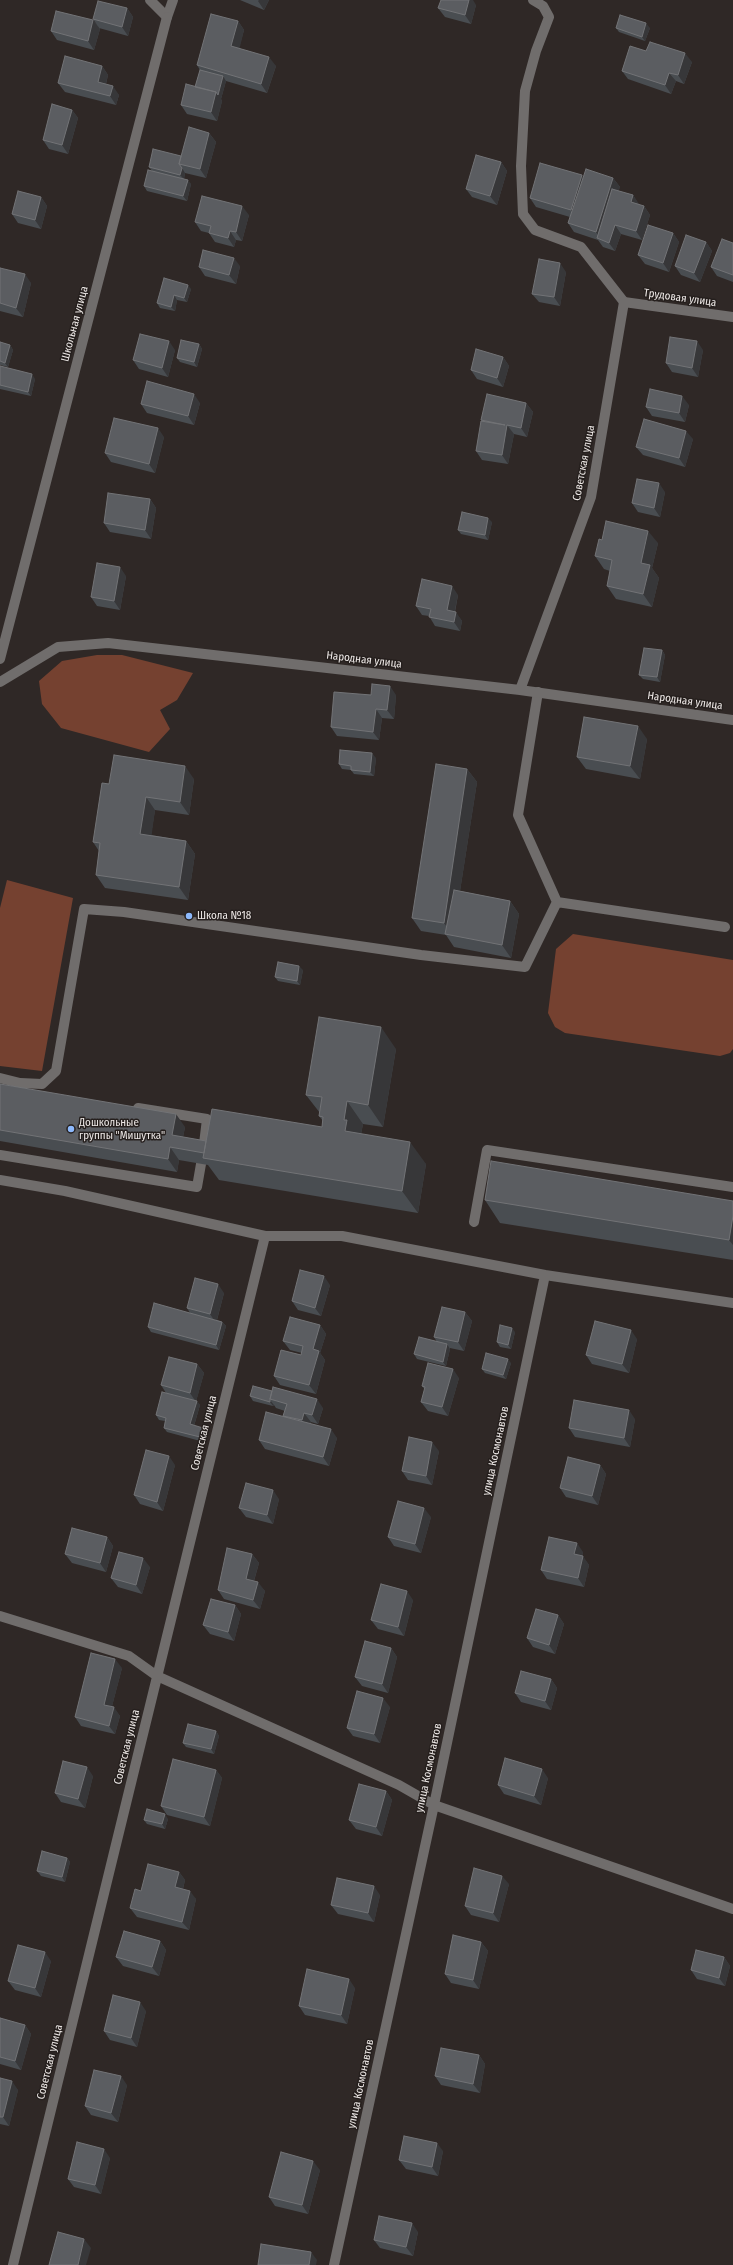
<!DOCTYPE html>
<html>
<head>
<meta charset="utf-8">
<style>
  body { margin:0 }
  canvas { display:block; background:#2f2826 }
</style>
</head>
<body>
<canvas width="733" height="2265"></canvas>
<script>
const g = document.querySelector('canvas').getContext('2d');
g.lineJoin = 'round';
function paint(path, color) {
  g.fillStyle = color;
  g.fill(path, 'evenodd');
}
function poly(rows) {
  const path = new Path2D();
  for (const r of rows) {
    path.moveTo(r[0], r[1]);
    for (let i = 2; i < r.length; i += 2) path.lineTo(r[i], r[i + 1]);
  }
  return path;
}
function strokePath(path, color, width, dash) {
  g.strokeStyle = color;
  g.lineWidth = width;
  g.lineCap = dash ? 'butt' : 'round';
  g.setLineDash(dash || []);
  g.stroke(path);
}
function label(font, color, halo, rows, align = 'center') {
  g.font = font + ' "Fira Sans Condensed",sans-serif';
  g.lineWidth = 3;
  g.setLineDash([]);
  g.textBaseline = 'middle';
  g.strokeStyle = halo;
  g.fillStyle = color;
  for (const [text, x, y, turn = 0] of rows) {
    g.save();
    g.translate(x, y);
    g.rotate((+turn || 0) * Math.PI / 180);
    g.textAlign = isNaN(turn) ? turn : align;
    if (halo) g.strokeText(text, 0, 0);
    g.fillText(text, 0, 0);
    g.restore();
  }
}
paint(poly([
  [97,655,122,655,193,673,177,700,160,710,170,729,149,752,61,728,42,704,39,681,62,661],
  [7,880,73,898,42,1071,0,1066,0,908],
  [573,934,733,960,733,1049,730,1053,720,1056,565,1033,555,1027,548,1013,556,949]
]), '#754130');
strokePath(poly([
  [150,0,167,17,173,0],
  [533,0,543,6,549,17,536,51,525,91,521,166,523,214,535,230,581,247,624,302],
  [538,692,518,815,557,902,725,927],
  [0,1078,20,1083,42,1084,56,1071,84,909,124,912,421,955,525,967,557,902],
  [138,1108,207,1119,203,1152],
  [0,1155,197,1187,201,1164],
  [474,1222,487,1150,733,1187]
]), '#706d6c', 10);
strokePath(poly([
  [0,659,167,17],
  [0,682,58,647,108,643,520,690,733,720],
  [520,690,591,497,624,302,733,317],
  [0,1180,65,1191,265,1236,342,1236,545,1275,733,1303],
  [0,1616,129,1656,157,1676,399,1785,434,1805,733,1909],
  [13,2265,265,1236],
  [334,2265,434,1805,545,1275]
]), '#706d6c', 10);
paint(poly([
  [240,0,269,0,264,10],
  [476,5,471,24,445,17,438,8],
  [127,8,133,17,128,36,99,28,93,19],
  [93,20,100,29,94,50,57,40,51,31],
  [238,21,244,30,239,48,276,66,267,93,226,81,221,99,222,101,217,121,187,114,181,105,195,87,200,70,197,65],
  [616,28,650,28,645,41,619,32],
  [646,51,692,62,684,84,676,81,671,94,628,79,622,71],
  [102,66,108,75,106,84,119,95,116,105,65,92,58,83],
  [72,110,78,118,68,154,49,149,43,140],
  [209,133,216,142,206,178,185,173,184,179,191,184,187,201,147,191,144,186,152,171,149,167,181,156],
  [501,162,507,171,497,205,472,197,466,189],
  [583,177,613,178,620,187,618,191,633,195,639,205,644,206,650,215,642,240,621,234,615,251,603,247,598,240,574,232,568,223,570,217,536,207,530,198],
  [41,197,47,206,41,229,18,223,12,214],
  [249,215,242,241,236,240,234,247,215,242,209,233,201,231,195,222],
  [673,233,679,242,669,272,645,264,638,255],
  [706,242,712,251,700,282,681,275,675,266],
  [733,243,733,282,717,276,711,267],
  [240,266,236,284,205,276,199,267],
  [0,268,31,283,23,317,0,311],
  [566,272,560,306,539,302,532,294],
  [164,278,191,289,187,302,177,300,175,311,160,308,157,303],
  [0,342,10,345,13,350,8,367,0,365],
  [199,344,202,349,197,367,180,362,177,358],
  [175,350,168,377,139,369,133,360],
  [703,350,698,377,672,372,666,363],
  [503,357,509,366,503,387,477,379,471,370],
  [0,366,35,379,31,396,0,389],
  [200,403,194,425,147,413,141,404],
  [526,403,533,412,527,437,514,434,508,464,482,460,476,451,482,422,481,420],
  [689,405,685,422,652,416,646,407],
  [164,437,155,473,111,462,105,453],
  [693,439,685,467,643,455,636,447],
  [665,492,660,517,638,512,632,503],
  [150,499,156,508,151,539,110,532,104,523],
  [492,522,488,540,461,534,458,530],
  [602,540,658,543,652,568,659,578,652,607,616,599,607,586,610,571,604,569,595,556],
  [126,576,120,610,97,606,91,597],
  [458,595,455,612,462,621,460,631,435,626,429,616,422,615,416,606],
  [662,650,665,655,660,682,643,679,639,675],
  [371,695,396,695,394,719,382,718,379,740,337,736,331,727],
  [647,739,640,779,586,769,577,757],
  [376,758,374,776,354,774,351,770,342,769,339,764],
  [467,769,477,782,460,891,510,901,519,914,511,958,454,947,446,935,421,931,412,918],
  [194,779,189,815,155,810,151,835,186,841,195,854,188,900,105,888,96,875,99,851,93,842,109,784],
  [303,970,300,985,278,981,275,977],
  [396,1049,383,1127,363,1124,361,1134,426,1164,418,1213,219,1180,208,1165,179,1160,177,1172,0,1141,0,1084,185,1127,183,1137,206,1141,322,1127,323,1121,319,1116,320,1113,306,1095],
  [485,1200,733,1201,733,1260,500,1223],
  [330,1285,321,1316,298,1310,292,1301],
  [224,1293,217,1320,222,1322,226,1326,219,1350,151,1332,148,1327,190,1313,187,1308],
  [465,1312,472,1321,464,1351,450,1348,450,1349,446,1366,417,1359,414,1354,437,1342,434,1337],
  [320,1325,326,1334,320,1353,325,1360,316,1394,280,1385,274,1376,301,1355,302,1353,290,1350,283,1341],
  [515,1332,511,1349,500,1347,497,1342],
  [637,1339,629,1373,592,1364,586,1355],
  [511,1363,506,1379,485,1373,482,1369],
  [197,1364,204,1373,196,1401,200,1405,194,1426,206,1432,204,1442,167,1432,164,1428,165,1421,159,1420,156,1415,166,1393,161,1385],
  [459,1378,448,1416,428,1411,421,1402,425,1390,422,1386],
  [250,1396,323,1408,318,1424,311,1422,310,1424,337,1438,329,1466,265,1449,259,1440,284,1417,283,1416,285,1411,276,1408,274,1405,273,1406,253,1401],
  [635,1419,630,1447,575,1437,569,1428],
  [439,1451,432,1485,408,1480,402,1471],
  [175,1465,163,1511,140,1504,134,1495],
  [600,1465,606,1474,598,1505,566,1497,560,1488],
  [279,1499,273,1524,246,1517,239,1508],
  [431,1517,421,1553,394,1546,388,1537],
  [107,1537,113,1546,106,1572,72,1563,65,1554],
  [583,1552,582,1556,589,1565,584,1587,547,1579,541,1570],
  [252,1554,259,1563,254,1581,265,1591,260,1609,224,1599,218,1590],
  [150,1567,142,1594,118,1587,111,1578],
  [413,1600,404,1636,378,1629,371,1620],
  [235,1605,241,1614,234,1641,210,1634,203,1625],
  [558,1615,564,1624,555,1654,533,1647,527,1638],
  [391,1648,397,1657,388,1693,362,1686,355,1677],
  [122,1668,112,1706,120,1716,115,1734,81,1726,75,1717],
  [551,1679,557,1688,551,1710,521,1702,515,1693],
  [390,1707,380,1743,353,1736,347,1728],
  [216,1731,219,1736,214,1754,186,1747,183,1743],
  [216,1770,222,1778,210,1826,167,1815,161,1806],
  [93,1776,85,1808,61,1802,55,1793],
  [548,1778,541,1805,504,1794,498,1785],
  [386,1791,392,1800,382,1836,356,1829,349,1820],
  [168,1819,165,1829,147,1824,144,1820],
  [67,1858,70,1862,65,1882,41,1876,37,1871],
  [179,1872,185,1880,183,1889,196,1899,189,1930,137,1917,130,1908,141,1891],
  [509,1884,499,1922,471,1915,465,1906],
  [380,1895,374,1922,338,1914,331,1905],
  [160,1941,166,1950,159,1976,123,1966,116,1957],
  [481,1942,488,1951,479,1989,451,1983,445,1974],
  [724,1957,730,1966,725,1986,697,1979,691,1970],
  [51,1961,41,1997,15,1990,8,1981],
  [355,1988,347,2024,305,2015,299,2006],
  [146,2011,137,2047,110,2040,104,2031],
  [0,2018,25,2025,31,2034,21,2070,0,2064],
  [479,2055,485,2064,480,2093,441,2085,435,2076],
  [0,2078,18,2090,9,2126,0,2124],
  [127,2085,118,2122,91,2115,85,2106],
  [443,2151,438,2176,406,2169,399,2160],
  [110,2158,101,2194,74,2187,68,2179],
  [320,2170,308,2214,275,2206,269,2197],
  [418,2232,413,2256,380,2248,374,2240]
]), '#494d51');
paint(poly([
  [259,0,269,0,264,10,258,1],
  [469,0,473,0,476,5,471,24,465,15],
  [127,8,133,17,128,36,122,27],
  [93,20,100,29,94,50,88,41],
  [238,21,244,30,238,55,231,46],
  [646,23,650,28,645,41,642,37],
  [685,53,692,62,684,84,678,75],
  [269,57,276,66,267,93,261,84],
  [102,66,108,75,104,91,98,82],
  [669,73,676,81,671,94,665,85],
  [223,76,226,81,221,99,222,101,217,121,211,112,216,92],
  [113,86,119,95,116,105,110,96],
  [72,110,78,118,68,154,62,145],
  [209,133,216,142,206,178,200,169],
  [501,162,507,171,497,205,490,196],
  [182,168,185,173,184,179,180,175],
  [582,175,588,184,577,219,571,210],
  [613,178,620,187,602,240,601,240,596,232],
  [188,180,191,184,187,201,183,196],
  [633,195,639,204,637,211,631,202],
  [41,197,47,206,41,229,35,220],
  [242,206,249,215,242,241,236,232],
  [644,206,650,215,642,240,636,231],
  [615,225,621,234,615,251,609,243],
  [230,231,236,240,234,247,228,238],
  [673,233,679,242,669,272,663,263],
  [706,242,712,251,700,282,694,273],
  [234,258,240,266,236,284,229,275],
  [560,263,566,272,560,306,554,297],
  [25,274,31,283,23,317,16,308],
  [188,285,191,289,187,302,184,298],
  [174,295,177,300,175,311,171,307],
  [169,341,175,350,168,377,162,368],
  [697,341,703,350,698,377,692,368],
  [199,344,202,349,197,367,194,362],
  [10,345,13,350,8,367,5,363],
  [503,357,509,366,503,387,497,378],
  [32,374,35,379,31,396,28,392],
  [194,394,200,403,194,425,188,416],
  [682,396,689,405,685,422,679,413],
  [526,403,533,412,527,437,521,428],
  [507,425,514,434,508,464,502,455],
  [158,428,164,437,155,473,149,464],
  [686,431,693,439,685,467,679,458],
  [659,483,665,492,660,517,654,508],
  [150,499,156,508,151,539,145,530],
  [488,518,492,522,488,540,485,535],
  [648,531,658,543,652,568,659,578,652,607,643,594,641,563],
  [120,567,126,576,120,610,114,601],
  [452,586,458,595,453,619,447,610],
  [456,612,462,621,460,631,454,622],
  [662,650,665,655,660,682,657,677],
  [390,686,396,695,394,719,387,710],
  [376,709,382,718,379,740,373,732],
  [638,726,647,739,640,779,630,766],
  [372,753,376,758,374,776,370,772],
  [185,766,194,779,189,815,180,802],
  [467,769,477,782,453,936,444,923],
  [146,797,155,810,150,847,140,834],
  [186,841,195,854,188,900,179,887],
  [510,901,519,914,511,958,502,945],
  [299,966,303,970,300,985,297,981],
  [381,1027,396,1049,383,1127,368,1105],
  [347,1101,363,1124,360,1139,345,1131,344,1120],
  [176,1114,185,1127,181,1148,172,1135],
  [410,1142,426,1164,418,1213,402,1191],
  [170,1147,179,1160,177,1172,168,1159],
  [733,1216,733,1245,729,1240],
  [324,1276,330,1285,321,1316,315,1308],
  [218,1284,224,1293,216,1323,210,1314],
  [465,1312,472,1321,464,1351,458,1342],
  [222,1322,226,1326,219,1350,216,1345],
  [320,1325,326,1334,320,1353,325,1360,316,1394,309,1385,313,1349],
  [512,1328,515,1332,511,1349,508,1345],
  [631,1330,637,1339,629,1373,622,1364],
  [447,1344,450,1349,446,1366,443,1362],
  [508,1359,511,1363,506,1379,503,1375],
  [197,1364,204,1373,196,1402,190,1393],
  [453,1369,459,1378,448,1416,442,1407],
  [317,1399,323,1408,318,1424,312,1415],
  [270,1400,274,1405,273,1406,270,1402],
  [197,1401,200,1405,193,1429,190,1424],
  [629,1410,635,1419,630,1447,624,1438],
  [304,1413,311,1422,308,1429,302,1420],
  [203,1428,206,1432,204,1442,200,1437],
  [331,1429,337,1438,329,1466,323,1457],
  [432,1442,439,1451,432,1485,426,1476],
  [169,1456,175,1465,163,1511,157,1502],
  [600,1465,606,1474,598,1505,592,1496],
  [273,1490,279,1499,273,1524,267,1515],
  [424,1508,431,1517,421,1553,415,1544],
  [107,1537,113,1546,106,1572,100,1563],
  [577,1543,583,1552,580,1563,574,1554],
  [252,1554,259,1563,252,1587,246,1579],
  [583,1556,589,1565,584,1587,578,1578],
  [143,1558,150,1567,142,1594,136,1585],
  [258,1582,265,1591,260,1609,253,1600],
  [407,1591,413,1600,404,1636,398,1627],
  [235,1605,241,1614,234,1641,228,1632],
  [558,1615,564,1624,555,1654,549,1645],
  [391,1648,397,1657,388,1693,382,1684],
  [115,1659,122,1668,110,1714,104,1705],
  [551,1679,557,1688,551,1710,545,1701],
  [383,1698,390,1707,380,1743,374,1734],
  [114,1707,120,1716,115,1734,109,1726],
  [216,1731,219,1736,214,1754,211,1749],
  [87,1767,93,1776,85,1808,78,1799],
  [542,1769,548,1778,541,1805,534,1796],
  [216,1770,222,1778,210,1826,204,1817],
  [386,1791,392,1800,382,1836,376,1827],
  [165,1814,168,1819,165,1829,162,1824],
  [67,1858,70,1862,65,1882,62,1877],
  [179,1872,185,1880,181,1896,175,1887],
  [502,1876,509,1884,499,1922,493,1913],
  [374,1886,380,1895,374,1922,368,1913],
  [190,1891,196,1899,189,1930,182,1922],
  [160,1941,166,1950,159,1976,152,1967],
  [481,1942,488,1951,479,1989,473,1980],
  [45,1952,51,1961,41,1997,35,1988],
  [724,1957,730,1966,725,1986,719,1978],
  [349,1979,355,1988,347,2024,341,2015],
  [140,2002,146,2011,137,2047,131,2038],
  [25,2025,31,2034,21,2070,15,2061],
  [479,2055,485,2064,480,2093,473,2084],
  [121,2076,127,2085,118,2122,111,2113],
  [12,2081,18,2090,9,2126,3,2117],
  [437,2143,443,2151,438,2176,432,2167],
  [104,2149,110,2158,101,2194,95,2185],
  [313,2161,320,2170,308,2214,302,2205],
  [412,2223,418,2232,413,2256,406,2247],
  [84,2239,91,2248,86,2265,78,2265],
  [311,2252,317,2260,316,2265,309,2265]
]), '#373739');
const building = poly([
  [441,0,469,0,465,15,438,8,441,0],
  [98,1,127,8,122,27,93,19,98,1],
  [56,11,93,20,88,41,51,31,56,11],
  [211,14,238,21,231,46,269,57,261,84,197,65,211,14],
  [620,15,646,23,642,37,616,28,620,15],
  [650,42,685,53,678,75,669,73,665,85,622,71,630,46,646,51,650,42],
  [65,56,102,66,98,82,113,86,110,96,58,83,65,56],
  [200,70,223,76,218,95,216,92,195,87,200,70],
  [186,84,216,92,211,112,181,105,186,84],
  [52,104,72,110,62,145,43,140,52,104],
  [189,127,209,133,200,169,179,164,189,127],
  [153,149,181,156,179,164,182,168,180,175,149,167,153,149],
  [476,155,501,162,490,196,466,189,476,155],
  [540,163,582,175,571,210,530,198,540,163],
  [586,169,613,178,596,232,568,223,586,169],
  [148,170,188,180,183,196,144,186,148,170],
  [612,189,633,195,631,202,644,206,636,231,615,225,609,243,597,238,612,189],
  [18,191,41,197,35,220,12,214,18,191],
  [202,196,242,206,236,232,230,231,228,238,209,233,211,226,195,222,202,196],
  [648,225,673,233,663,263,638,255,648,225],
  [686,235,706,242,694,273,675,266,686,235],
  [722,239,733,243,733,275,711,267,722,239],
  [203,250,234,258,229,275,199,267,203,250],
  [539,259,560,263,554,297,532,294,539,259],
  [0,268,25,274,16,308,0,303,0,268],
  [164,278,188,285,184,298,174,295,171,307,157,303,164,278],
  [140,334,169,341,162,368,133,360,140,334],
  [670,337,697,341,692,368,666,363,670,337],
  [181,340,199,344,194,362,177,358,181,340],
  [0,342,10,345,5,363,0,361,0,342],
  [476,349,503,357,497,378,471,370,476,349],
  [0,366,32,374,28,392,0,385,0,366],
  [147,381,194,394,188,416,141,404,147,381],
  [650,389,682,396,679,413,646,407,650,389],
  [487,394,526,403,521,428,507,425,502,455,476,451,481,421,505,425,481,420,487,394],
  [114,418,158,428,149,464,105,453,114,418],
  [644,419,686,431,679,458,636,447,644,419],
  [637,479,659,483,654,508,632,503,637,479],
  [108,493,150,499,145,530,104,523,108,493],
  [462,512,488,518,485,535,458,530,462,512],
  [606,521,648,531,641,563,650,565,643,594,607,586,612,560,595,556,599,539,602,540,606,521],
  [97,563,120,567,114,601,91,597,97,563],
  [422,579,452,586,447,610,456,612,454,622,429,617,431,609,416,606,422,579],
  [644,648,662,650,657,677,639,675,644,648],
  [372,684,390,686,387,710,376,709,373,732,331,727,334,692,371,695,372,684],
  [584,717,638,726,630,766,577,757,584,717],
  [340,750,372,753,370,772,351,770,351,766,339,764,340,750],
  [114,755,185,766,180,802,146,797,140,834,186,841,179,887,96,875,100,843,93,842,102,783,109,784,114,755],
  [436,764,467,769,444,923,412,918,436,764],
  [454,890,510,901,502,945,445,934,454,890],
  [278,962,299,966,297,981,275,977,278,962],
  [319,1017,381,1027,368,1105,347,1101,344,1120,347,1120,345,1131,410,1142,402,1191,203,1158,212,1109,322,1127,323,1117,319,1116,322,1097,306,1095,319,1017],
  [0,1084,176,1114,172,1135,206,1141,204,1153,170,1147,168,1159,0,1130,0,1084],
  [491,1161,733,1201,733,1216,729,1240,485,1200,491,1161],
  [300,1270,324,1276,315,1308,292,1301,300,1270],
  [195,1278,218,1284,210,1314,187,1308,195,1278],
  [154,1303,222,1322,216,1345,148,1327,154,1303],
  [442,1307,465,1312,458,1342,434,1337,442,1307],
  [290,1317,320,1325,313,1349,319,1351,309,1385,274,1376,281,1350,301,1355,303,1346,283,1341,290,1317],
  [595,1321,631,1330,622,1364,586,1355,595,1321],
  [500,1325,512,1328,508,1345,497,1342,500,1325],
  [419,1337,447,1344,443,1362,414,1354,419,1337],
  [486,1353,508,1359,503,1375,482,1369,486,1353],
  [169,1357,197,1364,190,1393,161,1385,169,1357],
  [428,1363,453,1369,442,1407,421,1402,425,1387,422,1386,428,1363],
  [253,1386,272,1391,270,1399,270,1402,250,1396,253,1386],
  [273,1387,317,1399,312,1415,304,1413,302,1420,283,1416,287,1404,270,1399,273,1387],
  [162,1392,197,1401,190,1424,203,1428,200,1437,164,1428,166,1418,156,1415,162,1392],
  [574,1400,629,1410,624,1438,569,1428,574,1400],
  [266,1412,331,1429,323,1457,259,1440,266,1412],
  [409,1437,432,1442,426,1476,402,1471,409,1437],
  [146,1450,169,1456,157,1502,134,1495,146,1450],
  [568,1457,600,1465,592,1496,560,1488,568,1457],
  [246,1483,273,1490,267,1515,239,1508,246,1483],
  [398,1501,424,1508,415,1544,388,1537,398,1501],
  [72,1528,107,1537,100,1563,65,1554,72,1528],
  [549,1537,577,1543,574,1554,583,1556,578,1578,541,1570,549,1537],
  [227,1548,252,1554,246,1579,258,1582,253,1600,218,1590,227,1548],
  [119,1552,143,1558,136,1585,111,1578,119,1552],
  [381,1584,407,1591,398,1627,371,1620,381,1584],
  [211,1599,235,1605,228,1632,203,1625,211,1599],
  [536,1609,558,1615,549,1645,527,1638,536,1609],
  [365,1641,391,1648,382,1684,355,1677,365,1641],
  [91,1653,115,1659,104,1705,114,1707,109,1726,75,1717,91,1653],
  [521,1671,551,1679,545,1701,515,1693,521,1671],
  [357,1691,383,1698,374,1734,347,1728,357,1691],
  [188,1724,216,1731,211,1749,183,1743,188,1724],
  [505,1758,542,1769,534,1796,498,1785,505,1758],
  [173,1759,216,1770,204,1817,161,1806,173,1759],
  [63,1761,87,1767,78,1799,55,1793,63,1761],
  [359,1784,386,1791,376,1827,349,1820,359,1784],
  [147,1809,165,1814,162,1824,144,1820,147,1809],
  [42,1851,67,1858,62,1877,37,1871,42,1851],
  [148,1864,179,1872,175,1887,190,1891,182,1922,130,1908,135,1889,141,1891,148,1864],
  [474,1868,502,1876,493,1913,465,1906,474,1868],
  [337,1878,374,1886,368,1913,331,1905,337,1878],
  [124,1931,160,1941,152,1967,116,1957,124,1931],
  [453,1935,481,1942,473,1980,445,1974,453,1935],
  [18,1945,45,1952,35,1988,8,1981,18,1945],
  [696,1950,724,1957,719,1978,691,1970,696,1950],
  [307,1969,349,1979,341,2015,299,2006,307,1969],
  [113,1995,140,2002,131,2038,104,2031,113,1995],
  [0,2018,25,2025,15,2061,0,2057,0,2018],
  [441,2048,479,2055,473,2084,435,2076,441,2048],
  [94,2070,121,2076,111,2113,85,2106,94,2070],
  [0,2078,12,2081,3,2117,0,2117,0,2078],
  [404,2136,437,2143,432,2167,399,2160,404,2136],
  [77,2142,104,2149,95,2185,68,2179,77,2142],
  [281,2152,313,2161,302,2205,269,2197,281,2152],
  [379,2216,412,2223,406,2247,374,2240,379,2216],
  [58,2232,84,2239,78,2265,49,2265,58,2232],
  [261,2244,311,2252,309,2265,258,2265,261,2244]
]);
paint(building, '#5b5d61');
strokePath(building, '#727376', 1);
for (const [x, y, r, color] of [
  [189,916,4,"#8db9fc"],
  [71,1129,4,"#8db9fc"]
]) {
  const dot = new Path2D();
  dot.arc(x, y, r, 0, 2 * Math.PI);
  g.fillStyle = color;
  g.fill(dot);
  strokePath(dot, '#251f1d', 1.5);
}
label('11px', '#ede8e6', '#251f1d', [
  ["Трудовая улица",680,298,8],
  ["Школьная улица",75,324,-75],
  ["Советская улица",584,463,-79],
  ["Народная улица",364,660,7],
  ["Народная улица",685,701,8],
  ["Советская улица",204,1433,-76],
  ["улица Космонавтов",496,1451,-78],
  ["Советская улица",127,1747,-76],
  ["улица Космонавтов",429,1768,-78],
  ["Советская улица",50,2062,-76],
  ["улица Космонавтов",361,2084,-78]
]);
label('11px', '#ede8e6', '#251f1d', [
  ["Школа №18",197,916],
  ["Дошкольные",79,1123],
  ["группы \"Мишутка\"",79,1136]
], 'left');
</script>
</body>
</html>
